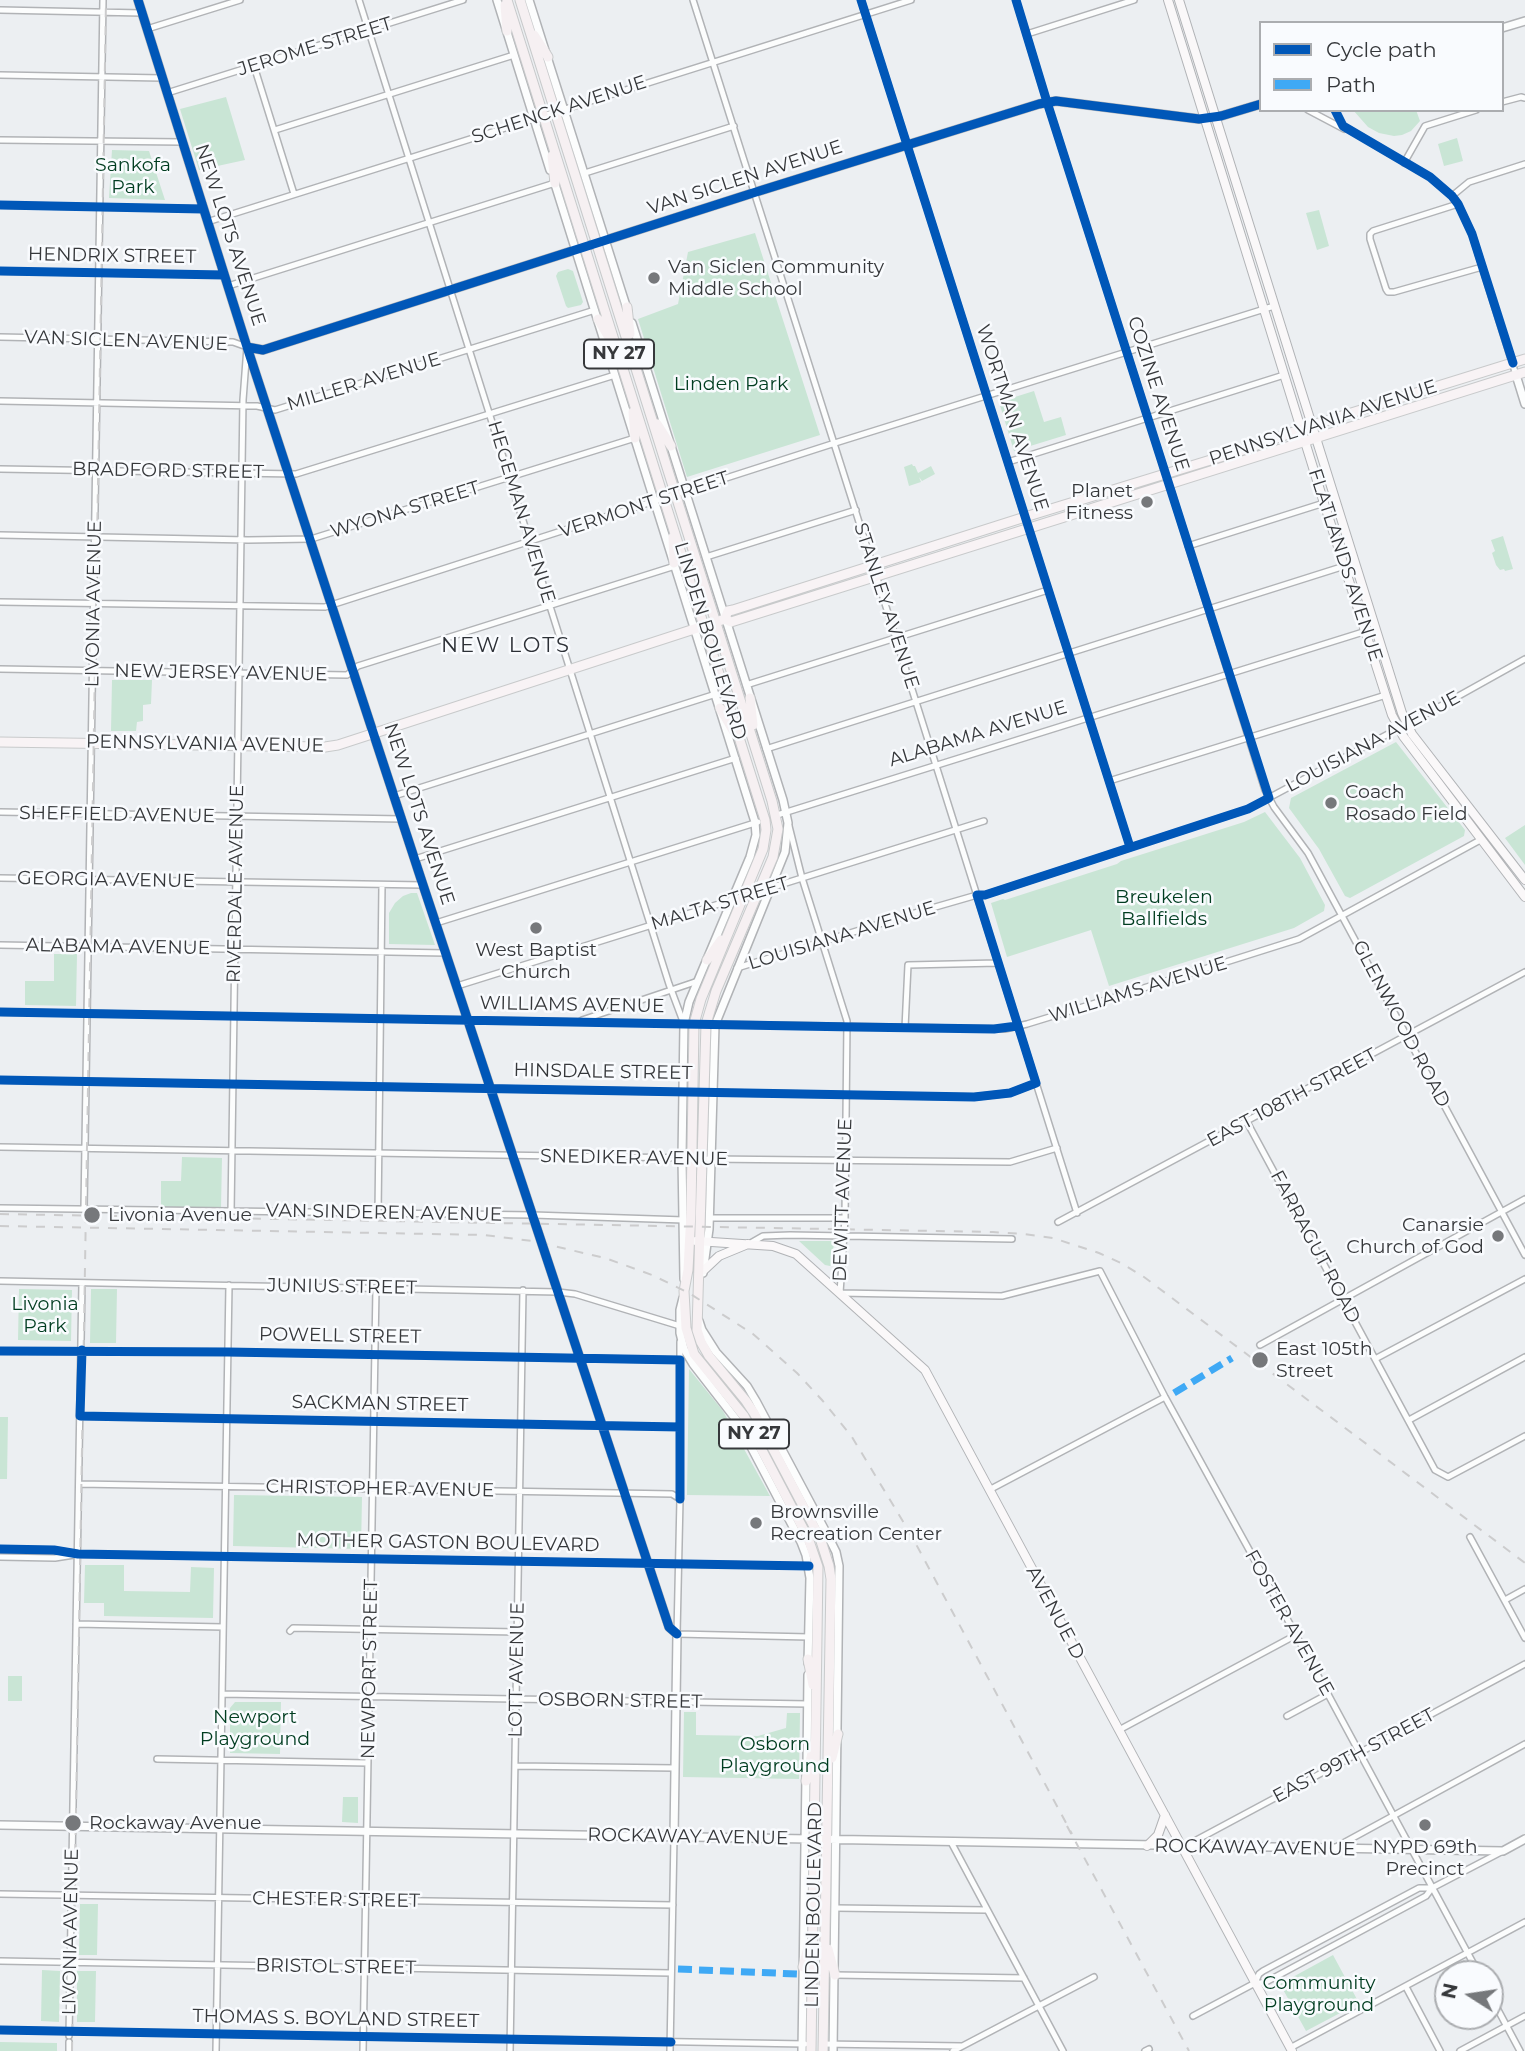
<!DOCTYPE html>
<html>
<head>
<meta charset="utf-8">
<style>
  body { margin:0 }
  #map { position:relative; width:1525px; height:2051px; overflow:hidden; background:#eceff2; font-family:Montserrat,sans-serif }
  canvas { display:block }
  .legend { position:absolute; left:1259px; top:21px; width:245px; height:91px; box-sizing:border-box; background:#f9fbfe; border:2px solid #abadb0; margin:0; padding:9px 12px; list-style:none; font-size:21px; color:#36383b }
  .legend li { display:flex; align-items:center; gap:14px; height:35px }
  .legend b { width:35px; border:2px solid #abadb0 }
  .north { position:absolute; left:1434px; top:1960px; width:70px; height:70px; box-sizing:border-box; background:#f9fbfe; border:2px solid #abadb0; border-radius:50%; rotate:282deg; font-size:19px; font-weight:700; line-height:28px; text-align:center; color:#36383b }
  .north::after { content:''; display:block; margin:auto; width:24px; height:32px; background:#76787b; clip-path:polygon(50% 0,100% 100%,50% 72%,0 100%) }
</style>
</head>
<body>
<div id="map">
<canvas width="1525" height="2051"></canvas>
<ul class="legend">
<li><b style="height:9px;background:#0057b8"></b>Cycle path</li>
<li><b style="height:9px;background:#3fa9f5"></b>Path</li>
</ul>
<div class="north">N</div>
</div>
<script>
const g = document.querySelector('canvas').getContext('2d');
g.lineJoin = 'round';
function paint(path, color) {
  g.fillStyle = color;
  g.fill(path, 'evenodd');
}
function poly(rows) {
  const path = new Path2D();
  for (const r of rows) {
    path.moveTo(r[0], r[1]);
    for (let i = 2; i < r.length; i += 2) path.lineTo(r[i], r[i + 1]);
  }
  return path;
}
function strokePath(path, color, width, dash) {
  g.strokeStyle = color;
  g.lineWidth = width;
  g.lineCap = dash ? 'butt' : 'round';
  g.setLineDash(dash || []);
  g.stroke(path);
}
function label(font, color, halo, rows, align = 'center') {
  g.font = font + ' Montserrat,sans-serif';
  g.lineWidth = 5;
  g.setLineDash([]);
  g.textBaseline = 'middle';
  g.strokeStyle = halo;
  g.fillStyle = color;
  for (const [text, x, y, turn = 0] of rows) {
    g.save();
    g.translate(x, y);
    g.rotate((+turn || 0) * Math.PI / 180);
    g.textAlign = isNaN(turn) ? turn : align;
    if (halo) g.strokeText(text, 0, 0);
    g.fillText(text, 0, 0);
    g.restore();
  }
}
paint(poly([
  [226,97,245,160,199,170,180,109],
  [1353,110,1416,110,1420,121,1411,131,1402,135,1394,136,1379,133,1368,127],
  [1457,138,1463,161,1444,166,1438,144],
  [112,150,149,151,165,200,109,198],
  [1319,210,1329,246,1317,250,1306,213],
  [755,233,820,435,687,477,638,319,678,304,688,252],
  [568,269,573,271,583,302,581,305,568,308,566,306,556,276,558,272],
  [1034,391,1044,422,1061,417,1066,435,1014,451,999,402],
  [912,464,913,466,915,466,918,473,931,466,935,474,922,481,919,477,921,482,909,486,904,467],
  [1503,536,1513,569,1505,571,1504,569,1500,570,1496,565,1492,553,1495,551,1491,540],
  [112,680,152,680,151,704,143,705,143,721,137,722,136,731,111,731],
  [1396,742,1465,830,1464,836,1350,898,1345,896,1319,849,1289,808,1291,798],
  [1265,812,1300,858,1325,905,1324,911,1294,928,1109,986,1091,930,1007,957,991,903,1003,899,1005,900,1117,864,1121,861,1244,822],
  [1525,825,1525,865,1505,838],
  [411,893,417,893,435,945,389,944,389,913,395,903,403,896],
  [54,954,77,954,76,1006,25,1005,25,981,54,981],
  [182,1157,222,1158,221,1208,161,1207,161,1181,181,1181],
  [799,1241,834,1241,832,1264,830,1266,825,1265],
  [19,1289,72,1290,71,1341,18,1340],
  [91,1289,117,1289,116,1343,90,1343],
  [689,1369,723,1411,770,1496,687,1495],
  [0,1417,8,1417,7,1479,0,1479],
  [234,1495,362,1497,361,1549,233,1546],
  [85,1565,124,1565,124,1591,190,1592,191,1567,214,1568,213,1618,104,1616,104,1603,84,1603],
  [8,1676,22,1676,22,1701,8,1701],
  [235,1702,281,1702,280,1754,230,1753,230,1708],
  [684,1712,696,1712,696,1735,758,1736,786,1728,787,1713,800,1713,799,1779,683,1777],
  [343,1797,358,1797,358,1823,342,1822],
  [80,1904,98,1904,97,1955,79,1955],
  [1333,1955,1359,2003,1306,2031,1280,1984],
  [42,1970,60,1971,59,2022,41,2021],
  [77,1971,96,1971,95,2022,77,2022],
  [0,2042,57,2043,57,2051,0,2051]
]), '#c9e5d5');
const minor = poly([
  [359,0,669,984,684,1024],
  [693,0,873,566],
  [861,0,1130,847],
  [1016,0,1047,102,1166,475],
  [0,10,142,13],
  [147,29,240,0],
  [1027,34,1134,0],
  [254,66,294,194],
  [0,75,162,78],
  [167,93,463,0],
  [1502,102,1521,97,1525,98],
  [1308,110,1344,129],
  [1335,110,1343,126,1430,177,1452,196,1458,204,1472,234,1516,375],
  [275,130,514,55],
  [0,140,182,142],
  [1404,163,1425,126,1476,110],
  [585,173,734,126],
  [1452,196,1469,182,1525,164],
  [1458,204,1373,231,1370,234,1370,239,1386,289,1388,292,1394,292,1482,267],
  [0,205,203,209],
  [207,222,911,0],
  [0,271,224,275],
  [228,286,555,183],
  [0,337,233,342,247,347,243,400,242,467,231,1211],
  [0,401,257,406,275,410,595,310],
  [1008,462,1284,375],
  [0,469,296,474,615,375],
  [1169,484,1265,790,1274,807,1308,853,1525,1255],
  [0,535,248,540,311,539,635,438],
  [1188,546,1324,503],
  [706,557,856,510],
  [876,575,1077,1213],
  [0,602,325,607,835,443,1274,306],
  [0,669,347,675,358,666,675,566],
  [746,685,1048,590],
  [766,749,1354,563],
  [1109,781,1386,695],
  [394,796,716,694],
  [0,812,402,819],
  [774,816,1376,628],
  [789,826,802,878,847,1021,845,1218,840,1293,1002,1296,1100,1271,1165,1397,1296,1635,1479,1974],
  [415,859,736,758],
  [0,878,423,885],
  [436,923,758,822],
  [0,945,446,953],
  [737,968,918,912,977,895,985,895,1248,809,1446,703,1525,659],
  [457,986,984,821],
  [0,1012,1005,1029,1027,1024,1112,998,1299,939,1482,839],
  [582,1020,698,981],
  [905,1028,908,965,998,963],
  [0,1080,974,1097,1010,1093,1036,1083],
  [1247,1122,1435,1470,1448,1477,1525,1436],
  [0,1147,685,1158],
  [708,1159,1010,1162,1057,1148],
  [0,1208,533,1215,684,1220],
  [84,1209,103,0],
  [378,1214,382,885],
  [710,1218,845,1218],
  [1058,1222,1525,972],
  [749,1244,763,1236,790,1235,1012,1239],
  [0,1281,558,1292,575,1294,680,1326],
  [680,1342,680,1499,677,1634,809,1637],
  [1260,1345,1525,1199],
  [0,1351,228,1352,680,1360],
  [1375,1359,1525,1279],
  [80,1416,680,1427],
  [1409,1420,1525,1357],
  [79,1484,617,1493,672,1494,680,1499],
  [989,1490,1165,1397],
  [1470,1537,1525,1638],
  [0,1549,54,1550,78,1554,808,1566],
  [0,1557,55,1558,74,1555],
  [1505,1600,1525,1589],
  [76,1624,223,1627],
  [290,1631,293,1628,518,1632],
  [222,1694,808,1704],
  [1287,1716,1328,1694],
  [1119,1730,1296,1635],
  [157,1759,368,1763],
  [515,1766,675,1768],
  [951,1842,1063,2051],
  [1189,1844,1525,1664],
  [1336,1847,1525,1744],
  [0,1894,673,1905],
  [835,1908,987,1910],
  [0,1961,671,1973],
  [835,1975,1024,1978],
  [1255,1983,1259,1974,1263,1971,1419,1888,1432,1888],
  [1406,1987,1440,2051],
  [1490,1995,1520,2051],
  [1193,2016,1255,1983,1264,1983,1426,1896,1432,1888,1501,1852],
  [0,2030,805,2044],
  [69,2036,82,1283],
  [822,2044,962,2046],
  [1290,2048,1525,1922],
  [69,2051,69,2042],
  [216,2051,229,1285],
  [363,2051,376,1288],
  [510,2051,523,1290],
  [670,2051,674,1837],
  [953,2051,1094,1977],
  [1145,2051,1149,2049],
  [1460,2051,1525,2016]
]);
const tertiary = poly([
  [138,0,247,347,423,885,669,1627,677,1634,674,1837],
  [497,0,550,170],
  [529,0,628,312],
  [1502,28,1525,21],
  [554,181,755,822,756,835,750,857,689,1002,684,1024,682,1158,684,1279],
  [632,323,783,800,788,823,785,852,715,1025,709,1229,703,1273],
  [247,347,263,350,756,192,1039,104,1056,101,1199,119,1221,116,1261,104],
  [1516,375,1525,404],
  [683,1298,680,1310,680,1333,684,1349,693,1364,738,1422,801,1542,806,1555,810,1578,808,1663],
  [699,1321,702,1330,716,1352,747,1386,756,1401,828,1536,836,1552,839,1566,833,2051],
  [807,1765,808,1675],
  [0,1825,1503,1851,1525,1839],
  [802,2051,806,1776]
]);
const secondary = poly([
  [1168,0,1324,503,1392,715,1403,736,1525,897],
  [1179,0,1402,713,1412,734,1525,880],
  [696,1241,773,1246,796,1254,925,1370,1292,2051],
  [704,1270,719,1256,748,1244],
  [1147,1846,1158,1835,1165,1815]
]);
const primary = poly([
  [725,619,728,611,733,610,1025,517,1240,451,1319,423,1525,359],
  [0,742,325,747,338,745,725,619,731,622,1525,372]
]);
const trunk = poly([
  [507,0,765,820,766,830,763,849,701,999,694,1024,691,1212,688,1270,684,1291,686,1328,694,1354,744,1416,808,1538,818,1567,811,2051],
  [520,0,772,801,778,829,773,857,716,991,706,1024,697,1330,701,1342,709,1356,746,1401,754,1413,820,1538,829,1566,831,1579,823,2051],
  [505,5,507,31],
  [534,35,548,57],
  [552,156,555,183],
  [627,307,630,334],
  [598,319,611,341],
  [633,412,635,438],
  [657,424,671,446],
  [673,537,674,563],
  [750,698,753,725],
  [720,708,735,734],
  [707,960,721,940],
  [808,1659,813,1685],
  [832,1758,838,1734],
  [806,1781,812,1753],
  [828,1949,835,1975],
  [803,1967,809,1944]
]);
strokePath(minor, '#b1b3b6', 8);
strokePath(tertiary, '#b1b3b6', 10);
strokePath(secondary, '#b1b3b6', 10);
strokePath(primary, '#c8cacb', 11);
strokePath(trunk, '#c8cacb', 11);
strokePath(minor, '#fcfdfd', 5);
strokePath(tertiary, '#fcfdfd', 7);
strokePath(secondary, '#faf8f9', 8);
strokePath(primary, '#f8f3f5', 9);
strokePath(trunk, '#f6f0f2', 9);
strokePath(poly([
  [0,1214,993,1232,1023,1234,1053,1238,1099,1253,1121,1263,1144,1277,1525,1563],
  [0,1226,484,1235,532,1241,605,1258,652,1275,689,1293,753,1334,797,1373,822,1400,852,1437,910,1533,1072,1834],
  [1067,1826,1189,2051],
  [72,2051,106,0]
]), '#cccccd', 2, [9, 9]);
strokePath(poly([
  [1174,1393,1232,1358],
  [678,1969,797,1974]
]), '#3fa9f5', 7, [14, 7]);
strokePath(poly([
  [138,0,247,347,423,885,669,1627,677,1634],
  [861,0,1130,847],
  [1335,110,1343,126,1430,177,1452,196,1458,204,1472,234,1513,363],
  [0,205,203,209],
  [0,271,224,275],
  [247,347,263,350,756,192,1039,104,1056,101,1199,119,1221,116,1261,104],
  [0,1012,855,1027,994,1029,1017,1026],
  [0,1080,974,1097,1010,1093,1036,1083,977,895,985,895,1248,809,1269,798,1047,102,1016,0],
  [82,1350,80,1416,680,1427],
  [0,1351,228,1352,680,1360,680,1499],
  [0,1549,54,1550,78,1554,809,1566],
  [0,2030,671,2042]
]), '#0057b8', 9);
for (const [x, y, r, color] of [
  [654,278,7,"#76787b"],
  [1147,502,7,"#76787b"],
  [1331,803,7,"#76787b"],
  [536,928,7,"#76787b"],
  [92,1215,9,"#76787b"],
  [1498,1236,7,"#76787b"],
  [1260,1360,9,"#76787b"],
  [756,1523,7,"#76787b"],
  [73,1823,9,"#76787b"],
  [1425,1825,7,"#76787b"]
]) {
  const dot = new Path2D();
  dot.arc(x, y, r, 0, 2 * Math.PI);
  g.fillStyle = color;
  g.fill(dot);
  strokePath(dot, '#f9fbfe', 2.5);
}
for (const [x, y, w] of [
  [619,354,70],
  [754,1434,70]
]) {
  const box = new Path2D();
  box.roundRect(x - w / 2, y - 14.5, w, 29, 5);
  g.fillStyle = '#f9fbfe';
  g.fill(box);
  strokePath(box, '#36383b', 2);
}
label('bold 18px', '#36383b', null, [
  ["NY 27",619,354],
  ["NY 27",754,1434]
]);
label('19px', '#36383b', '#f9fbfe', [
  ["JEROME STREET",315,47,-17],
  ["SCHENCK AVENUE",559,110,-18],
  ["VAN SICLEN AVENUE",745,178,-18],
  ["NEW LOTS AVENUE",230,235,72],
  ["HENDRIX STREET",112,256,1],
  ["VAN SICLEN AVENUE",126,341,2],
  ["MILLER AVENUE",364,382,-17],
  ["COZINE AVENUE",1158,394,72],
  ["WORTMAN AVENUE",1012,418,72],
  ["PENNSYLVANIA AVENUE",1323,423,-18],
  ["BRADFORD STREET",168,471,1],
  ["VERMONT STREET",644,505,-18],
  ["WYONA STREET",405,510,-17],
  ["HEGEMAN AVENUE",521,512,73],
  ["FLATLANDS AVENUE",1345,565,72],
  ["LIVONIA AVENUE",94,604,-89],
  ["STANLEY AVENUE",886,606,72],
  ["LINDEN BOULEVARD",710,641,73],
  ["NEW JERSEY AVENUE",221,673,1],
  ["ALABAMA AVENUE",978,734,-17],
  ["LOUISIANA AVENUE",1373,742,-28],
  ["PENNSYLVANIA AVENUE",205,744,1],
  ["NEW LOTS AVENUE",419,814,72],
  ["SHEFFIELD AVENUE",117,815,1],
  ["GEORGIA AVENUE",106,880,1],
  ["RIVERDALE AVENUE",236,884,-89],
  ["MALTA STREET",720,904,-17],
  ["LOUISIANA AVENUE",842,936,-17],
  ["ALABAMA AVENUE",118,947,1],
  ["WILLIAMS AVENUE",1138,990,-17],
  ["WILLIAMS AVENUE",572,1005,1],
  ["GLENWOOD ROAD",1401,1024,62],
  ["HINSDALE STREET",603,1072,1],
  ["EAST 108TH STREET",1292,1098,-28],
  ["SNEDIKER AVENUE",634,1158,1],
  ["DEWITT AVENUE",843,1200,-88],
  ["VAN SINDEREN AVENUE",384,1213,1],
  ["FARRAGUT ROAD",1315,1247,62],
  ["JUNIUS STREET",342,1287,1],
  ["POWELL STREET",340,1336,1],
  ["SACKMAN STREET",380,1404,1],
  ["CHRISTOPHER AVENUE",380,1489,1],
  ["MOTHER GASTON BOULEVARD",448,1543,1],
  ["AVENUE D",1055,1613,62],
  ["FOSTER AVENUE",1289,1623,61],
  ["NEWPORT STREET",370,1669,-89],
  ["LOTT AVENUE",517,1670,-89],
  ["OSBORN STREET",620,1701,1],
  ["EAST 99TH STREET",1354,1756,-28],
  ["ROCKAWAY AVENUE",688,1837,1],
  ["ROCKAWAY AVENUE",1255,1848,1],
  ["CHESTER STREET",336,1900,1],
  ["LINDEN BOULEVARD",814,1905,-89],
  ["LIVONIA AVENUE",71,1932,-89],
  ["BRISTOL STREET",336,1967,1],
  ["THOMAS S. BOYLAND STREET",336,2019,1]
]);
label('19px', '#003d20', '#f9fbfe', [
  ["Sankofa",133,165],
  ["Park",133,187],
  ["Linden Park",731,384],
  ["Breukelen",1164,897],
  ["Ballfields",1164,919],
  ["Livonia",45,1304],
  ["Park",45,1326],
  ["Newport",255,1717],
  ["Playground",255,1739],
  ["Osborn",775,1744],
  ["Playground",775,1766],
  ["Community",1319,1983],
  ["Playground",1319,2005]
]);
label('19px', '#36383b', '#f9fbfe', [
  ["Van Siclen Community",668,267],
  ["Middle School",668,289],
  ["Planet",1133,491,"right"],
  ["Fitness",1133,513,"right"],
  ["Coach",1345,792],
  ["Rosado Field",1345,814],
  ["West Baptist",536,950,"center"],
  ["Church",536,972,"center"],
  ["Livonia Avenue",108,1215],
  ["Canarsie",1484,1225,"right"],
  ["Church of God",1484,1247,"right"],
  ["East 105th",1276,1349],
  ["Street",1276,1371],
  ["Brownsville",770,1512],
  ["Recreation Center",770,1534],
  ["Rockaway Avenue",89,1823],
  ["NYPD 69th",1425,1847,"center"],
  ["Precinct",1425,1869,"center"]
], 'left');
g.letterSpacing = '2px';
label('21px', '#2c3036', '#f9fbfe', [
  ["NEW LOTS",506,646]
]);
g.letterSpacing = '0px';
</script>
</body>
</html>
